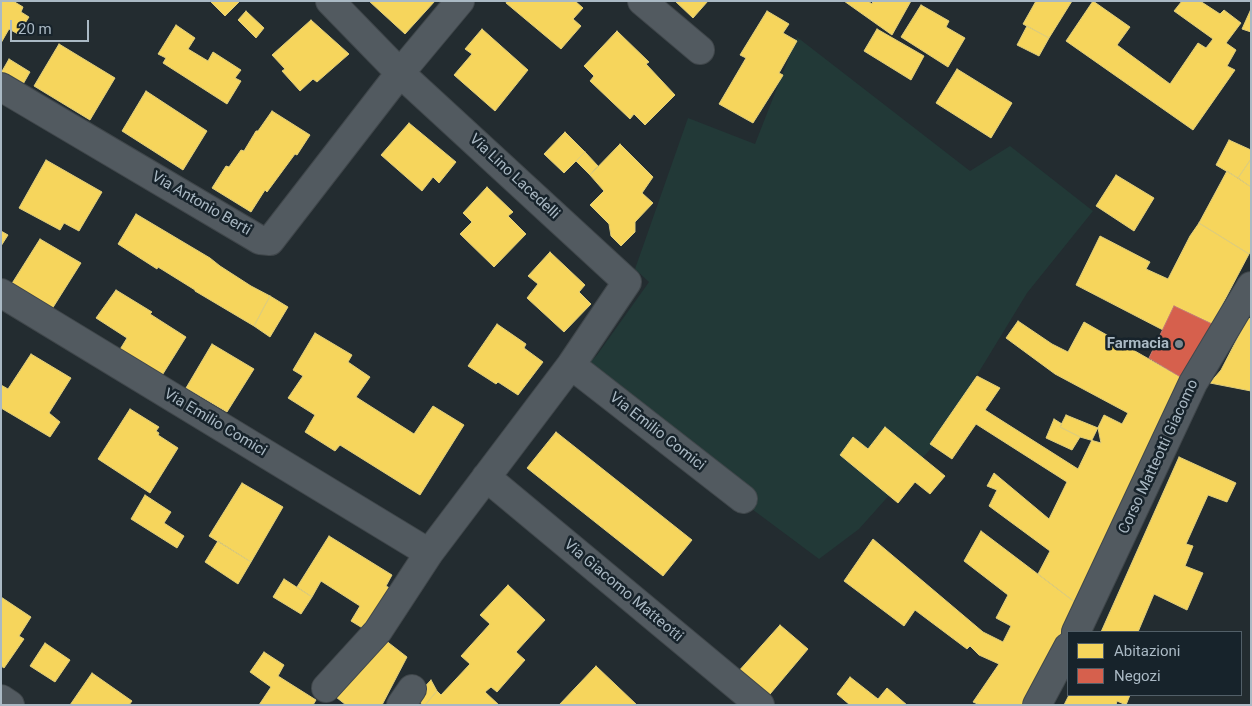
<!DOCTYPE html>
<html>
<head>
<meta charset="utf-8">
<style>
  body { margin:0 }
  #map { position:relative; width:1252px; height:706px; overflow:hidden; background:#232c30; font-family:Roboto,sans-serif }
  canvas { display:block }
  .frame { position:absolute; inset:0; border:2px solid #aab9c4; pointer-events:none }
  .legend { position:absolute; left:1067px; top:631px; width:175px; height:65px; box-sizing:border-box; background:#17232b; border:1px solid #525f68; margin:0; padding:6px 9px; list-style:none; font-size:15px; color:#aab9c4 }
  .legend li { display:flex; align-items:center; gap:10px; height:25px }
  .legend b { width:25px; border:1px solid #525f68 }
  .scale { position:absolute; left:10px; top:20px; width:79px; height:22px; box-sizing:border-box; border:2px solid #aab9c4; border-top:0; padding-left:6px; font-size:15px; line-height:18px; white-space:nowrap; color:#aab9c4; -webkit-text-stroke:4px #17232b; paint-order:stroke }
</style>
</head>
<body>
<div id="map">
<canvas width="1252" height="706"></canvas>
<div class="frame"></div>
<ul class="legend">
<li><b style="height:14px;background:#f6d55c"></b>Abitazioni</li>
<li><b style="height:14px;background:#d6604d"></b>Negozi</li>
</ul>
<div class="scale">20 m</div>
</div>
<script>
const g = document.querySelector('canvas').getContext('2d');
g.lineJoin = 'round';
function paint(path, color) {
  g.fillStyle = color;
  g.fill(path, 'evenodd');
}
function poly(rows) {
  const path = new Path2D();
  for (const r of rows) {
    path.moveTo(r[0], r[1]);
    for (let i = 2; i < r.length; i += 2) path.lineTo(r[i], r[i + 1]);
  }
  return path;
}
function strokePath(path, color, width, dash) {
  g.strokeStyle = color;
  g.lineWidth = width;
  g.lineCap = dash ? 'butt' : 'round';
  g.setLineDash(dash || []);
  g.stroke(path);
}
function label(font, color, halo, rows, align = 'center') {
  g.font = font + ' Roboto,sans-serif';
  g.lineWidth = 5;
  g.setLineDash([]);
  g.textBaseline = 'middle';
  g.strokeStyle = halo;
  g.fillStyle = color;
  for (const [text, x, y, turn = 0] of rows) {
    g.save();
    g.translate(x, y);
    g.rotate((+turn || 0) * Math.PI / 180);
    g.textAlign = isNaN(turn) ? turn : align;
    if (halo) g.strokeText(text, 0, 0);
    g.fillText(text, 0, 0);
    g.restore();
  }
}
paint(poly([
  [797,37,970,171,1010,146,1093,211,1027,293,935,444,859,529,819,559,662,442,583,370,597,355,649,282,635,269,688,118,755,144]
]), '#223937');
const homes = poly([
  [1,1,13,1,23,7,21,12,29,17,18,34,9,29,1,43,1,1],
  [210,1,240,1,225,16,210,1],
  [369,1,435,1,405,34,369,1],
  [507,1,575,1,583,8,573,19,581,26,561,49,506,3,507,1],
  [675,1,708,1,693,18,675,1],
  [844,1,868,1,872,4,873,1,911,1,892,35,844,1],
  [1036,1,1072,1,1049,38,1023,24,1036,1],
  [1093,1,1130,27,1117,45,1170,84,1198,43,1206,48,1213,39,1174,11,1182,1,1200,1,1220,14,1224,10,1241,23,1226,43,1236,50,1227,66,1235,70,1193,130,1066,41,1093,1],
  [921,5,949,21,946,27,965,38,948,67,901,37,921,5],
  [1251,9,1251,32,1242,29,1251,9],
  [246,11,264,28,256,38,238,20,246,11],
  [767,11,789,24,783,33,797,41,779,73,783,75,782,77,753,123,719,104,746,58,740,55,767,11],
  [311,20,349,54,317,82,313,79,300,91,282,71,285,69,272,55,311,20],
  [176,25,195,38,188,49,208,61,213,52,241,70,235,78,241,81,227,104,163,63,166,58,158,54,176,25],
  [1027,26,1049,38,1039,56,1017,45,1027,26],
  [482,29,528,70,495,111,454,75,472,54,465,49,482,29],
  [877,29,924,56,911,80,864,51,877,29],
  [617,31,649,62,646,64,675,95,645,125,634,114,630,119,590,81,594,76,584,66,617,31],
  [59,44,115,78,90,120,34,86,59,44],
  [9,59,30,72,22,86,1,73,9,59],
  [957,69,1012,103,991,138,936,103,957,69],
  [146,91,207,131,183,170,122,131,146,91],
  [272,111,310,135,297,155,295,154,267,192,265,190,251,212,212,188,226,166,229,167,241,150,244,151,256,131,258,131,272,111],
  [409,123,456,162,439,183,433,177,422,191,381,155,409,123],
  [565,132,585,152,564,173,544,154,565,132],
  [1229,140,1251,150,1251,159,1238,178,1216,165,1229,140],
  [620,144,653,177,642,193,653,203,635,222,635,232,621,246,611,236,609,224,590,205,604,191,590,175,620,144],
  [585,152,598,166,590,175,576,161,585,152],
  [1251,159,1251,187,1238,178,1251,159],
  [46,160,102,192,79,231,64,223,60,230,19,208,46,160],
  [1227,171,1251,187,1251,251,1249,254,1199,223,1227,171],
  [1116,175,1154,198,1134,231,1096,206,1116,175],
  [487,187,513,212,508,216,526,234,494,267,460,234,472,222,463,213,487,187],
  [136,214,210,258,220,266,251,286,270,296,254,326,195,291,195,290,158,267,157,269,118,244,136,214],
  [1199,223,1249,254,1212,324,1174,306,1163,330,1076,285,1100,236,1150,262,1146,269,1168,279,1190,236,1199,223],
  [1,231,8,235,1,246,1,231],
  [40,239,81,263,52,309,11,285,40,239],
  [550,252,585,285,579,292,591,304,564,332,527,298,538,284,528,276,550,252],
  [116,290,152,312,150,314,186,337,161,377,119,351,127,338,96,318,116,290],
  [270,296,288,307,270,337,254,326,270,296],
  [1248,318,1251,319,1251,391,1210,383,1221,370,1248,318],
  [1018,321,1052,344,1068,352,1084,322,1184,379,1076,603,1038,574,1050,551,989,506,997,490,987,486,994,473,1049,519,1067,482,976,424,952,459,930,444,977,376,1000,388,985,410,1078,469,1104,415,1122,424,1128,413,1055,374,1006,338,1018,321],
  [497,324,526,344,524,348,543,362,518,395,498,382,496,384,468,366,497,324],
  [315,333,352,355,348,362,370,377,356,397,414,434,433,406,464,425,420,495,340,445,335,451,305,432,315,415,288,398,303,376,293,370,315,333],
  [212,344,254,369,227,412,186,388,212,344],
  [31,354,71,378,49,413,60,422,50,437,1,408,1,385,8,389,31,354],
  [130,409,159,427,156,431,159,433,158,435,178,448,150,493,98,459,130,409],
  [1066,415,1098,428,1101,443,1080,437,1060,427,1066,415],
  [1054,419,1062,424,1060,427,1080,437,1072,450,1046,438,1054,419],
  [885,427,945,476,930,494,915,482,898,503,840,455,853,437,868,449,885,427],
  [556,432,692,540,663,576,527,468,556,432],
  [1179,457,1236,483,1227,502,1208,495,1186,544,1193,546,1185,566,1203,573,1187,610,1154,594,1138,632,1101,632,1179,457],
  [242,483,283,507,251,562,209,536,242,483],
  [145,495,171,512,164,523,184,536,177,548,131,519,145,495],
  [981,531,1076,603,1032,691,1023,705,980,705,973,702,999,664,979,655,970,646,967,649,915,610,904,626,844,581,873,539,983,632,1003,642,1011,626,996,618,1008,595,964,561,981,531],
  [329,536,392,575,386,586,395,591,369,632,351,621,360,606,321,581,312,597,297,587,329,536],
  [218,541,251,562,238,584,205,562,218,541],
  [284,579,312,597,301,614,273,597,284,579],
  [508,585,545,620,516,652,525,660,497,692,491,687,485,692,499,705,425,705,437,691,441,695,470,664,461,656,490,624,480,615,508,585],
  [1,597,31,617,19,636,24,639,4,668,1,666,1,597],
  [780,625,808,649,765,700,737,673,780,625],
  [385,640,407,657,382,705,346,705,336,697,385,640],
  [45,643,70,660,55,682,30,666,45,643],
  [264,652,284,665,278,676,316,700,313,705,259,705,271,687,250,672,264,652],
  [596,666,637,705,559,705,596,666],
  [92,673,132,701,129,705,70,705,92,673],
  [850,677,878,699,887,688,907,705,850,705,837,694,850,677],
  [431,680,437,691,425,705,422,705,417,695,431,680],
  [1069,695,1130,695,1126,705,1117,701,1116,705,1064,705,1069,695]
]);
paint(homes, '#f6d55c');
strokePath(homes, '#dfcd7b', 1);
const shops = poly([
  [1174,306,1212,324,1184,379,1149,358,1174,306]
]);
paint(shops, '#d6604d');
strokePath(shops, '#c97b71', 1);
const street = poly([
  [642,1,700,50],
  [1,87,260,240,270,241,400,73,460,1],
  [1,293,429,553,571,365,627,282,400,73,330,1],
  [571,365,743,499],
  [486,477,760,705],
  [1076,632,1193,383,1251,286],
  [326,688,378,631,429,553],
  [1,699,10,705],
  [401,705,412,689],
  [1037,705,1068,647]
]);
strokePath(street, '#40474b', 30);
strokePath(street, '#525a60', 28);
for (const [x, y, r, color] of [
  [1179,344,5,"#7b8890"]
]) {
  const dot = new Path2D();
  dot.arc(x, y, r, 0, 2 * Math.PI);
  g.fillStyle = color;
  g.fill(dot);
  strokePath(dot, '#17232b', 2);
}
label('15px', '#aab9c4', '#17232b', [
  ["Via Lino Lacedelli",514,177,43],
  ["Via Antonio Berti",201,204,30],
  ["Via Emilio Comici",215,423,31],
  ["Via Emilio Comici",657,432,38],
  ["Corso Matteotti Giacomo",1159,457,-65],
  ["Via Giacomo Matteotti",623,591,40]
]);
label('bold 15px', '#aab9c4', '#17232b', [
  ["Farmacia",1169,344]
], 'right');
</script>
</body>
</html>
